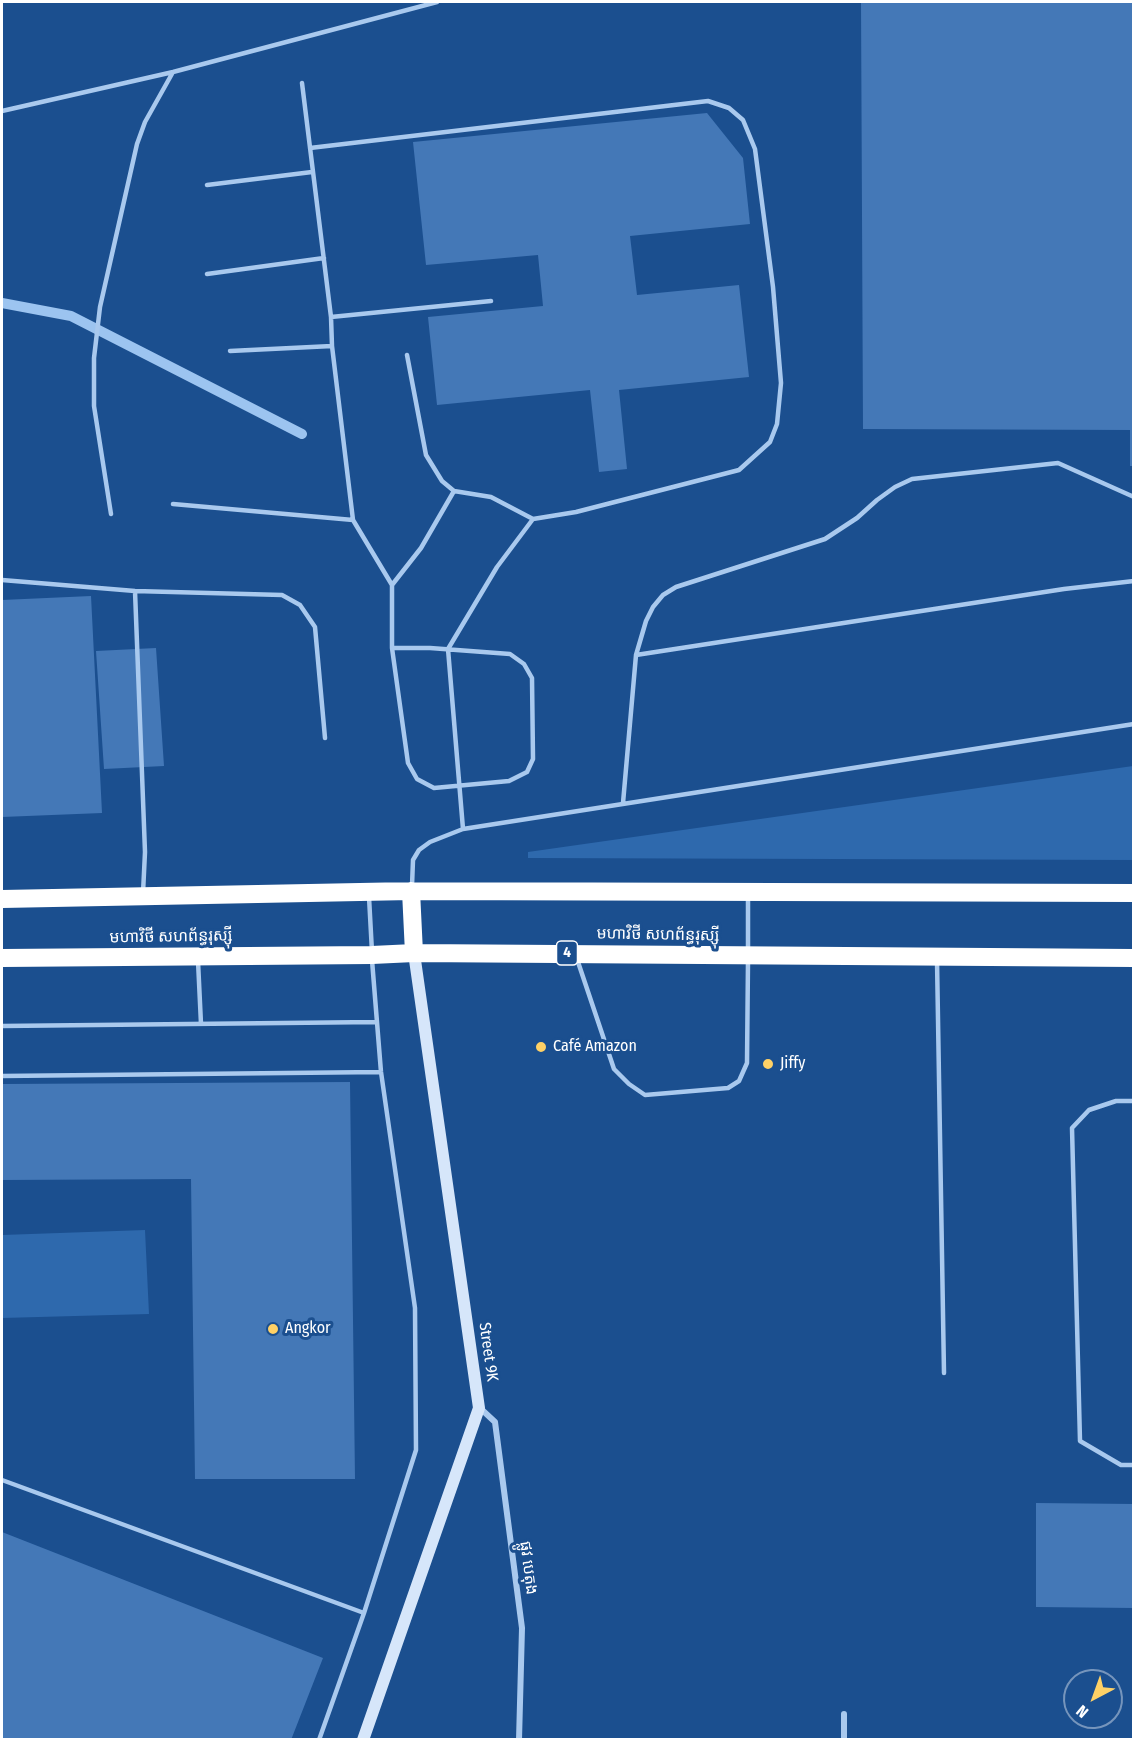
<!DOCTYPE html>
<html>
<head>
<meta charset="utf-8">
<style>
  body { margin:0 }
  #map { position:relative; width:1135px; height:1741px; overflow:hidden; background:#1b4f8f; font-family:"Fira Sans Condensed",sans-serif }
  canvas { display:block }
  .frame { position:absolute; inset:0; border:3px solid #fff; pointer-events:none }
  .north { position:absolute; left:1063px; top:1669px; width:60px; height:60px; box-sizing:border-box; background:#1b4f8f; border:2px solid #7695bc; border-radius:50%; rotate:221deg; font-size:16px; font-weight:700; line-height:24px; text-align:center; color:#fff }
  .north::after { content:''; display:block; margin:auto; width:21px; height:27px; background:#ffd166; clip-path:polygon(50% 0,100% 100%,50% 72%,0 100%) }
</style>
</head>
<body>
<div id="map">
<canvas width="1135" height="1741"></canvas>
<div class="frame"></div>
<div class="north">N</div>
</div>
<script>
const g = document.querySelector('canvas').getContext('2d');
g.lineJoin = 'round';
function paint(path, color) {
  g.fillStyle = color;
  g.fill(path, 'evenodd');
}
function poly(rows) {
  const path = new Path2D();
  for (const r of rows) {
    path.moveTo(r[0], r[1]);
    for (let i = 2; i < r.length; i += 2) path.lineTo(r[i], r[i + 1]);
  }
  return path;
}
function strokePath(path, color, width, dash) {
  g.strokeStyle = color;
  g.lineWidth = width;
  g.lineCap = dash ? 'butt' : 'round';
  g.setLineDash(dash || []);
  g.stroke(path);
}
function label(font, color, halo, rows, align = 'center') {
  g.font = font + ' "Fira Sans Condensed","Noto Sans Khmer",sans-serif';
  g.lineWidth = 6;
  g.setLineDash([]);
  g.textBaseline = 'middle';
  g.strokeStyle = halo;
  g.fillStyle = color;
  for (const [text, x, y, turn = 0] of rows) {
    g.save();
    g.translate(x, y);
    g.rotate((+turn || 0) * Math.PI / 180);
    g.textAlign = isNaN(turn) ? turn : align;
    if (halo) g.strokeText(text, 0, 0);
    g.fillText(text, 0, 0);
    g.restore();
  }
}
paint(poly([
  [1133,766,1133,860,528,858,528,852],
  [145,1230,149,1314,2,1318,2,1235]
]), '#2e69ad');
strokePath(poly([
  [2,303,71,316,302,434]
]), '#9cc4f0', 10);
paint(poly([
  [861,2,1134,2,1134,466,1130,466,1130,430,863,429],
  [707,113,743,158,750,224,630,236,637,295,739,285,749,377,619,390,627,469,599,472,590,390,437,405,428,317,543,306,538,255,426,265,413,142],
  [91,596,102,813,2,817,2,600],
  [156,648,164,766,104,769,96,651],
  [350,1082,355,1479,195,1479,191,1179,2,1180,2,1084],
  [1036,1503,1134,1504,1134,1608,1036,1607],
  [2,1532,323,1658,291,1740,2,1740]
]), '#4478b7');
strokePath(poly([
  [302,83,331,317,332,346,353,520,392,585,392,648,408,763,417,779,434,788,509,781,527,772,533,759,532,678,524,664,510,654,430,648,392,648],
  [2,111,173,72,437,2],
  [310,148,708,101,729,108,743,120,755,149,773,287,781,383,777,424,770,442,739,470,576,512,533,519,497,567,448,649,463,829],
  [207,185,312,172],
  [207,274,324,258],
  [331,317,491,301],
  [230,351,332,346],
  [407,355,426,455,442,481,454,491,491,497,533,519],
  [173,504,353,520],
  [111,514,94,406,94,358,100,307,137,144,145,122,173,72],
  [2,580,135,591,282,595,300,605,315,627,325,738],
  [392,585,421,548,454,491],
  [135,591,145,852,143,893],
  [636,655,1064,589,1134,581],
  [623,803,636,655,646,621,653,607,663,595,676,587,825,539,857,518,877,500,895,487,912,479,1058,463,1134,497],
  [412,886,413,860,419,850,430,842,463,829,1134,724],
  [369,897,372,952],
  [748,898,748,952],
  [577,959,614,1069,629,1084,645,1095,728,1088,739,1081,747,1063,748,961],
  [937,960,944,1373],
  [198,961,201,1024],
  [2,1026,377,1022],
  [2,1076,381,1072],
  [1134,1101,1116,1101,1089,1110,1072,1128,1080,1441,1121,1465,1134,1465],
  [2,1480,364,1613],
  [319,1740,364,1613,416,1450,415,1308,381,1072,372,960]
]), '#a9c9ee', 4.5);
strokePath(poly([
  [480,1408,495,1422,522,1628,519,1740],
  [844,1740,844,1714]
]), '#a9c9ee', 6);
strokePath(poly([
  [363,1740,479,1408,414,953]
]), '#d6e6fa', 12);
strokePath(poly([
  [411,891,414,953],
  [2,899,411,891,1134,893],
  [2,958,372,955,414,953,1134,958]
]), '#fff', 18);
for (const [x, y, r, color] of [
  [541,1047,6,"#ffd166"],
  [768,1064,6,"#ffd166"],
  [273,1329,6,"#ffd166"]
]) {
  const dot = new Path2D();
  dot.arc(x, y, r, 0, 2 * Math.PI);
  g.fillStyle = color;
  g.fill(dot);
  strokePath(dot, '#1b4f8f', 2);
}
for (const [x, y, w] of [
  [567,953,21]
]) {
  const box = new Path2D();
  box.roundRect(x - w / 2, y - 12, w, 24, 4.5);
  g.fillStyle = '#1b4f8f';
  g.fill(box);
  strokePath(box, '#fff', 1.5);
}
label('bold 15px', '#fff', null, [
  ["4",567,953]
]);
label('16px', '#fff', '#1b4f8f', [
  ["មហាវិថី សហព័ន្ធរុស្ស៊ី",658,935,1],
  ["មហាវិថី សហព័ន្ធរុស្ស៊ី",171,937,-1],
  ["Street 9K",488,1352,82],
  ["ផ្លូវ បេតុង",528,1568,83]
]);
label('16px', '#fff', '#1b4f8f', [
  ["Café Amazon",553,1047],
  ["Jiffy",780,1064],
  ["Angkor",285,1329]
], 'left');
</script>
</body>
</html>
